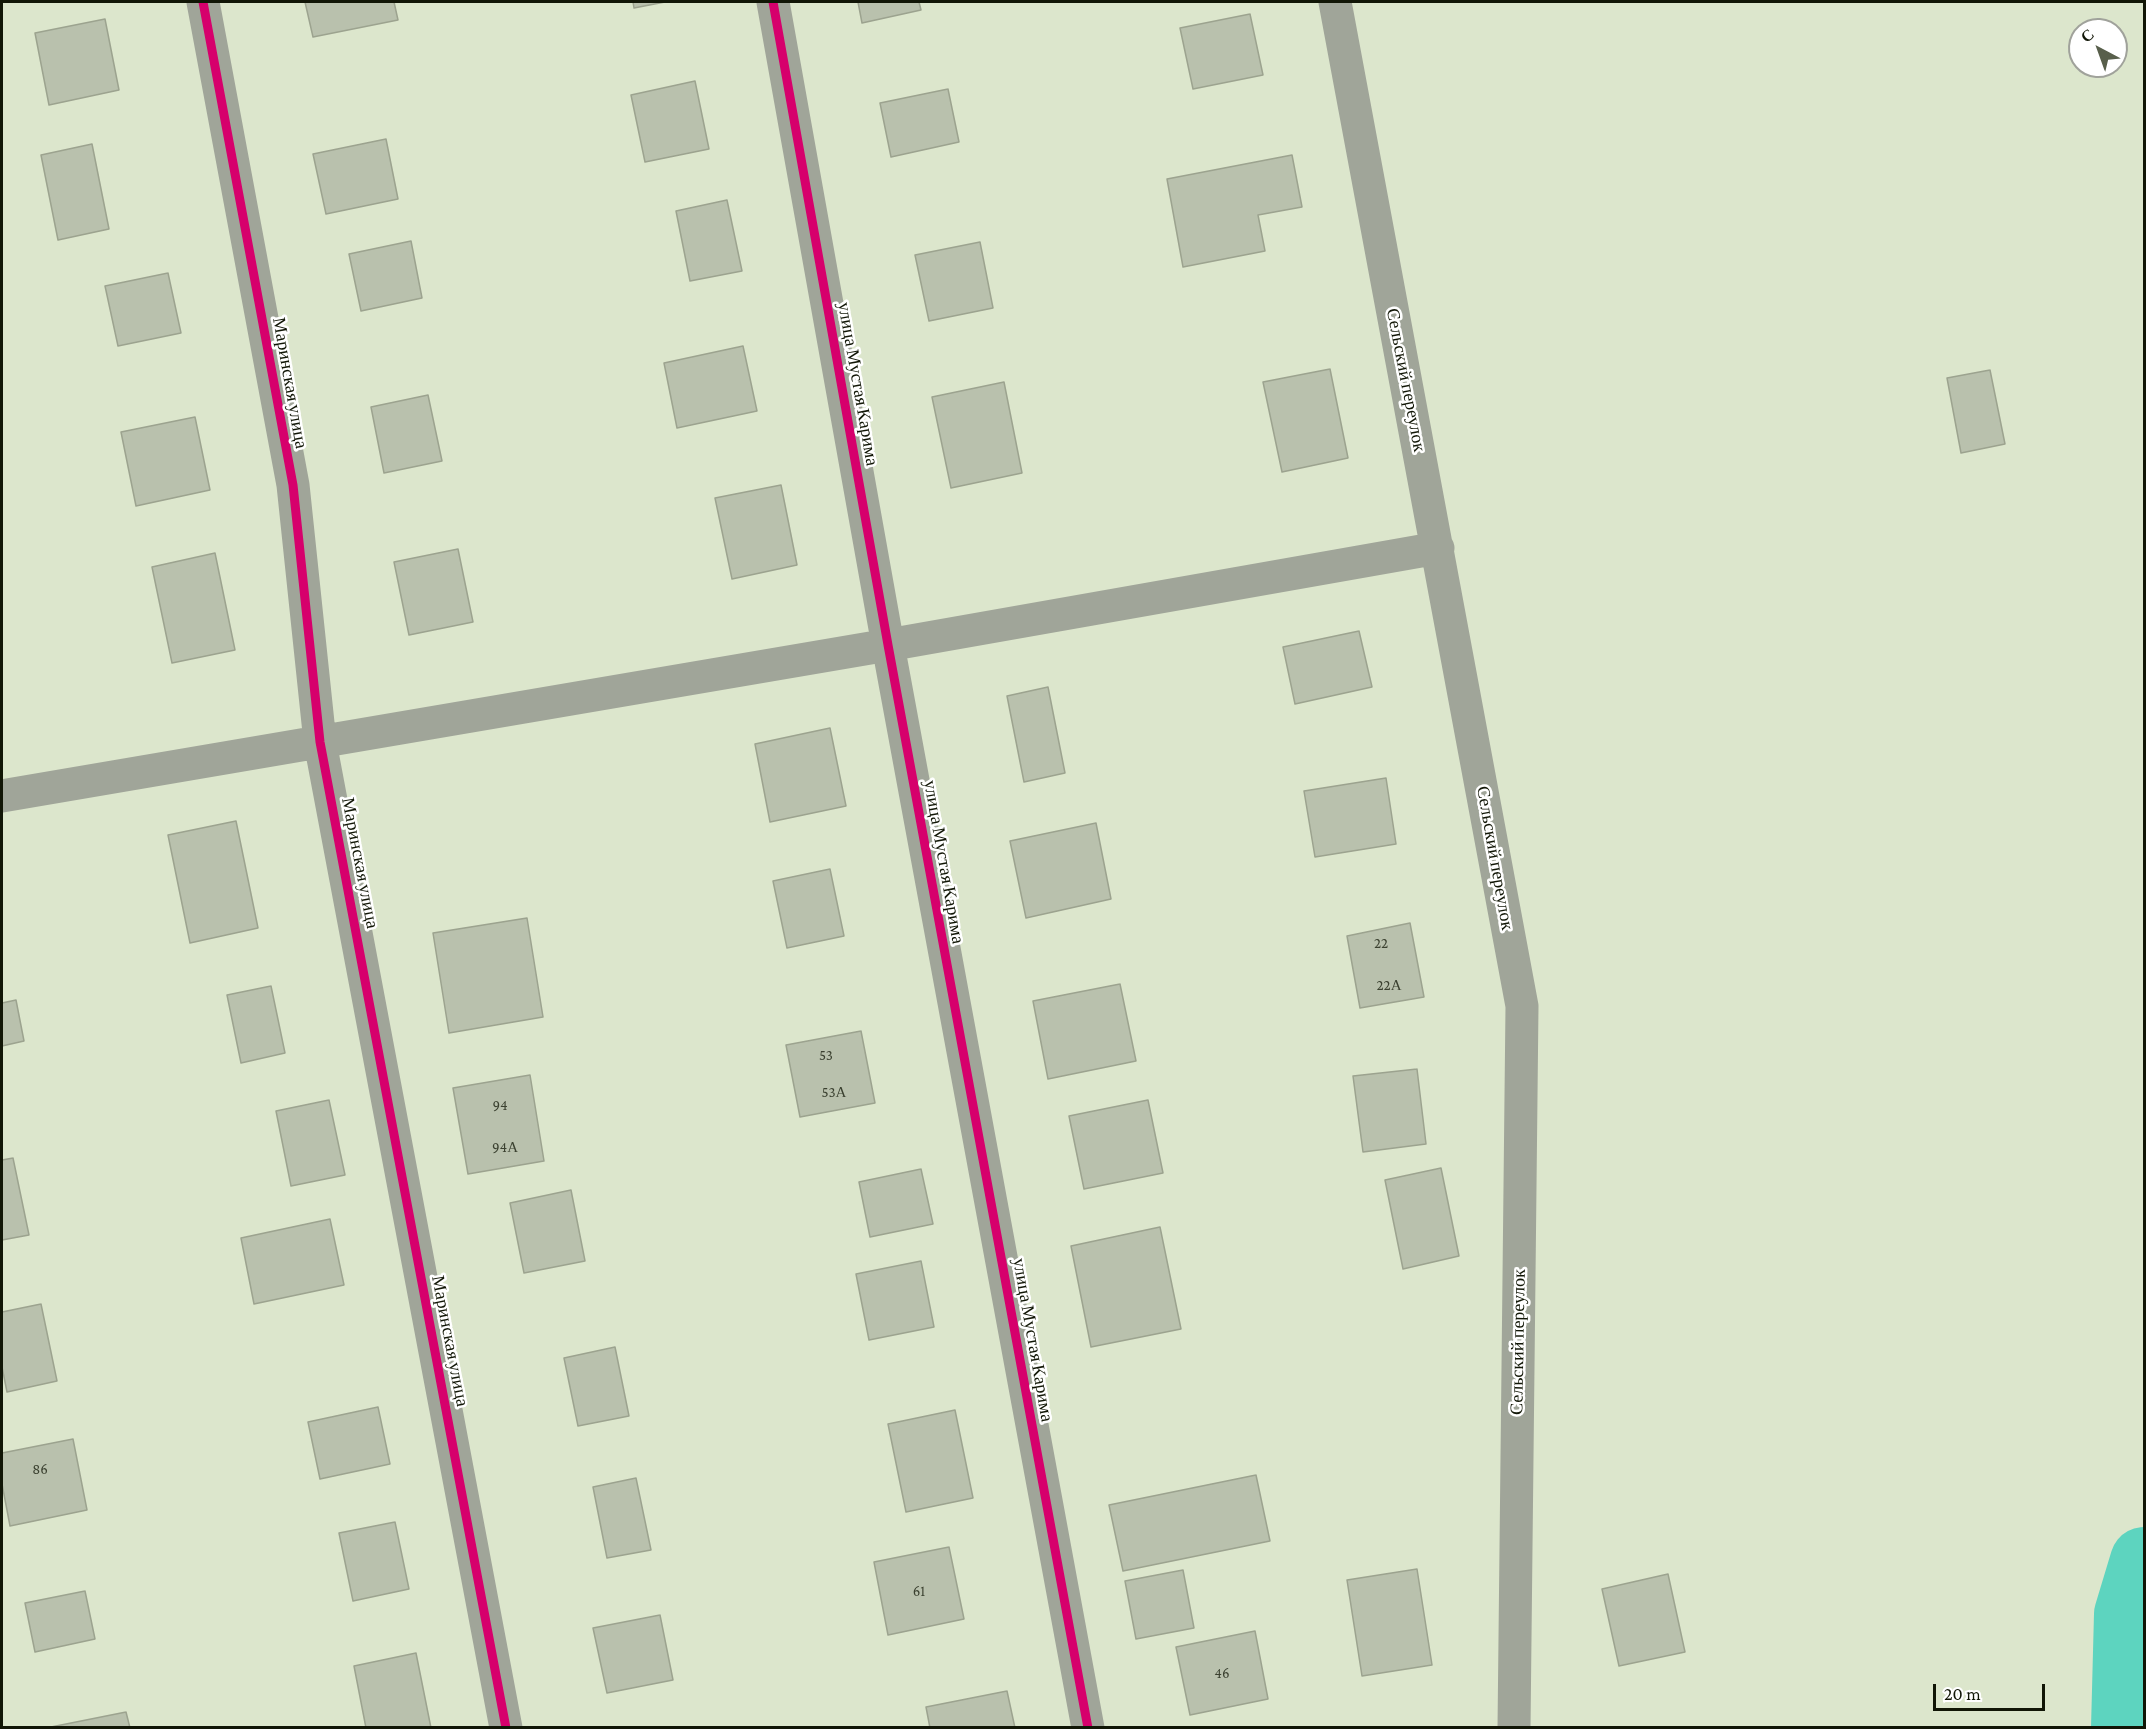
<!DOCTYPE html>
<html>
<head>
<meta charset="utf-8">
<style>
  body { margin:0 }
  #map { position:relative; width:2146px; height:1729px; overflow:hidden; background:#dce6cc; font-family:"Crimson Pro",serif }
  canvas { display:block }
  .frame { position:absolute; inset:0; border:3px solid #111606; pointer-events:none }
  .north { position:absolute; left:2068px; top:18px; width:60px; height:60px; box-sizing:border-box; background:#fff; border:2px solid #a0a29b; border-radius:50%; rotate:319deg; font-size:16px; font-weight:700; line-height:24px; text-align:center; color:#111606 }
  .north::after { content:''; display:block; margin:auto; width:21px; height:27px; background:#585f4b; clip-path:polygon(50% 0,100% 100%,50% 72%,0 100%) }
  .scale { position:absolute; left:1933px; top:1684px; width:112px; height:27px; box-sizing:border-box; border:3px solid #111606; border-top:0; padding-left:8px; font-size:18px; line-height:21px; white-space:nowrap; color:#111606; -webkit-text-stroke:4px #fff; paint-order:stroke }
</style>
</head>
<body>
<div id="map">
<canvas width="2146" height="1729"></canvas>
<div class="frame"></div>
<div class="north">С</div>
<div class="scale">20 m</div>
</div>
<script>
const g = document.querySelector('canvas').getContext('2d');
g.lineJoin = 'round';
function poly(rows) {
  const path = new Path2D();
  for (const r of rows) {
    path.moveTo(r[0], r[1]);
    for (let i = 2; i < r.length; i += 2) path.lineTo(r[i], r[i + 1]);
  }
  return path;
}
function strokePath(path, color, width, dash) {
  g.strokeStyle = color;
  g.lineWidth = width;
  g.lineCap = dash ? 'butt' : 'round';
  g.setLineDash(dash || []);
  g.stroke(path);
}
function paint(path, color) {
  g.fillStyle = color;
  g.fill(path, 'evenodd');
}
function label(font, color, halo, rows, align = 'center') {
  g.font = font + ' "Crimson Pro",serif';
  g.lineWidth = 5;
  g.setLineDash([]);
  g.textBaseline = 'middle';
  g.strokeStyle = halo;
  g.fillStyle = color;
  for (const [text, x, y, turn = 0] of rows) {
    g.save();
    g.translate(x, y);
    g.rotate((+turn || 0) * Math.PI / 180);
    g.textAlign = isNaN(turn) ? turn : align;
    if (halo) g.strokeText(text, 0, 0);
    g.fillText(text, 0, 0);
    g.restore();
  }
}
strokePath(poly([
  [2125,1728,2128,1614,2144,1561]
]), '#5dd4bf', 68);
const building = poly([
  [305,2,394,2,398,20,313,37,305,2],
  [633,2,665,2,634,8,633,2],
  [858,2,919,2,921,10,862,23,858,2],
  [1250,14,1263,75,1193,89,1180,28,1250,14],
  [105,19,119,90,49,105,35,33,105,19],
  [695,81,709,149,645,162,631,95,695,81],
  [948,89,959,142,891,157,880,103,948,89],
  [386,139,398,199,326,214,313,154,386,139],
  [92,144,109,229,58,240,41,155,92,144],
  [1292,155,1302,207,1258,215,1265,251,1183,267,1167,179,1292,155],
  [727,200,742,271,690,281,676,211,727,200],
  [411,241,422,298,361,311,349,254,411,241],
  [980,242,993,308,929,321,915,255,980,242],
  [168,273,181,333,118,346,105,286,168,273],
  [743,346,757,411,677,428,664,363,743,346],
  [1330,369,1348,458,1282,472,1263,382,1330,369],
  [1990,370,2005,444,1961,453,1947,378,1990,370],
  [1004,382,1022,473,951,488,932,397,1004,382],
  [428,395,442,461,384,473,371,407,428,395],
  [195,417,210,490,136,506,121,432,195,417],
  [781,485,797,565,732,579,715,498,781,485],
  [458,549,473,622,409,635,394,562,458,549],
  [215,553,235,650,172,663,152,567,215,553],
  [1359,631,1372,687,1295,704,1283,647,1359,631],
  [1048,687,1065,773,1024,782,1007,696,1048,687],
  [830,728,846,806,770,822,755,744,830,728],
  [1386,778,1396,844,1315,857,1304,791,1386,778],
  [236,821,258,928,190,943,168,835,236,821],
  [1096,823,1111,899,1026,918,1010,841,1096,823],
  [830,869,844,936,787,948,773,881,830,869],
  [527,918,543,1017,449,1033,433,933,527,918],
  [1410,923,1424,997,1360,1008,1347,936,1410,923],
  [1120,984,1136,1061,1048,1079,1033,1001,1120,984],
  [271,986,285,1053,241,1063,227,995,271,986],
  [16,1000,24,1041,2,1046,2,1003,16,1000],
  [861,1031,875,1103,800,1117,786,1045,861,1031],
  [1417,1069,1426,1144,1363,1152,1353,1076,1417,1069],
  [530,1075,544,1161,468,1174,453,1088,530,1075],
  [329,1100,345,1175,291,1186,276,1111,329,1100],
  [1148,1100,1163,1173,1084,1189,1069,1116,1148,1100],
  [13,1158,29,1235,2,1240,2,1160,13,1158],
  [1441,1168,1459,1256,1403,1269,1385,1180,1441,1168],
  [921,1169,933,1224,870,1237,859,1182,921,1169],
  [571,1190,585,1261,524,1273,510,1203,571,1190],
  [330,1219,344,1285,254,1304,241,1238,330,1219],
  [1160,1227,1181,1329,1091,1347,1071,1246,1160,1227],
  [921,1261,934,1327,869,1340,856,1274,921,1261],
  [41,1304,57,1381,7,1392,2,1367,2,1312,41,1304],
  [615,1347,629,1416,578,1426,564,1358,615,1347],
  [378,1407,390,1464,320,1479,308,1422,378,1407],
  [955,1410,973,1498,906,1512,888,1424,955,1410],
  [73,1439,87,1510,10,1526,2,1484,2,1453,73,1439],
  [1256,1475,1270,1541,1123,1571,1109,1505,1256,1475],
  [636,1478,651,1550,607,1558,593,1487,636,1478],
  [395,1522,409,1589,353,1601,339,1533,395,1522],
  [949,1547,964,1619,888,1635,874,1562,949,1547],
  [1417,1569,1432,1665,1362,1676,1347,1580,1417,1569],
  [1183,1570,1194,1628,1136,1639,1125,1581,1183,1570],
  [1668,1574,1685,1652,1619,1666,1602,1589,1668,1574],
  [85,1591,95,1639,35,1652,25,1603,85,1591],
  [660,1615,673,1680,607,1693,593,1628,660,1615],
  [1255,1631,1268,1699,1190,1715,1176,1647,1255,1631],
  [416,1653,431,1728,366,1728,354,1666,416,1653],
  [1007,1691,1015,1728,930,1728,926,1707,1007,1691],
  [126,1712,130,1728,51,1727,126,1712]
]);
paint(building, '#b9c1ad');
strokePath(building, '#9ca38f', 1.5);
strokePath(poly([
  [203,2,293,485,320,742,506,1728],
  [773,2,888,645,1088,1728],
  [1335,2,1522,1006,1514,1728],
  [2,796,888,645,1438,548]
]), '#a0a599', 33);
strokePath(poly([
  [203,2,293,485,320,742,506,1728],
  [773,2,888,645,1088,1728]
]), '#d6006c', 9);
label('15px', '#3b4130', null, [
  ["22",1381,943],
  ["22А",1389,985],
  ["53",826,1055],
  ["53А",834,1092],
  ["94",500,1105],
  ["94А",505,1147],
  ["86",40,1469],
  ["61",919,1591],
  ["46",1222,1673]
]);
label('18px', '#111606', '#fff', [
  ["Сельский переулок",1406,380,79],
  ["Маринская улица",290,383,80],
  ["улица Мустая Карима",858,384,80],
  ["Сельский переулок",1495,858,80],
  ["улица Мустая Карима",944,862,80],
  ["Маринская улица",360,863,79],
  ["улица Мустая Карима",1033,1340,80],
  ["Маринская улица",450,1341,79],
  ["Сельский переулок",1518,1342,-89]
]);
</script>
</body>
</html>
